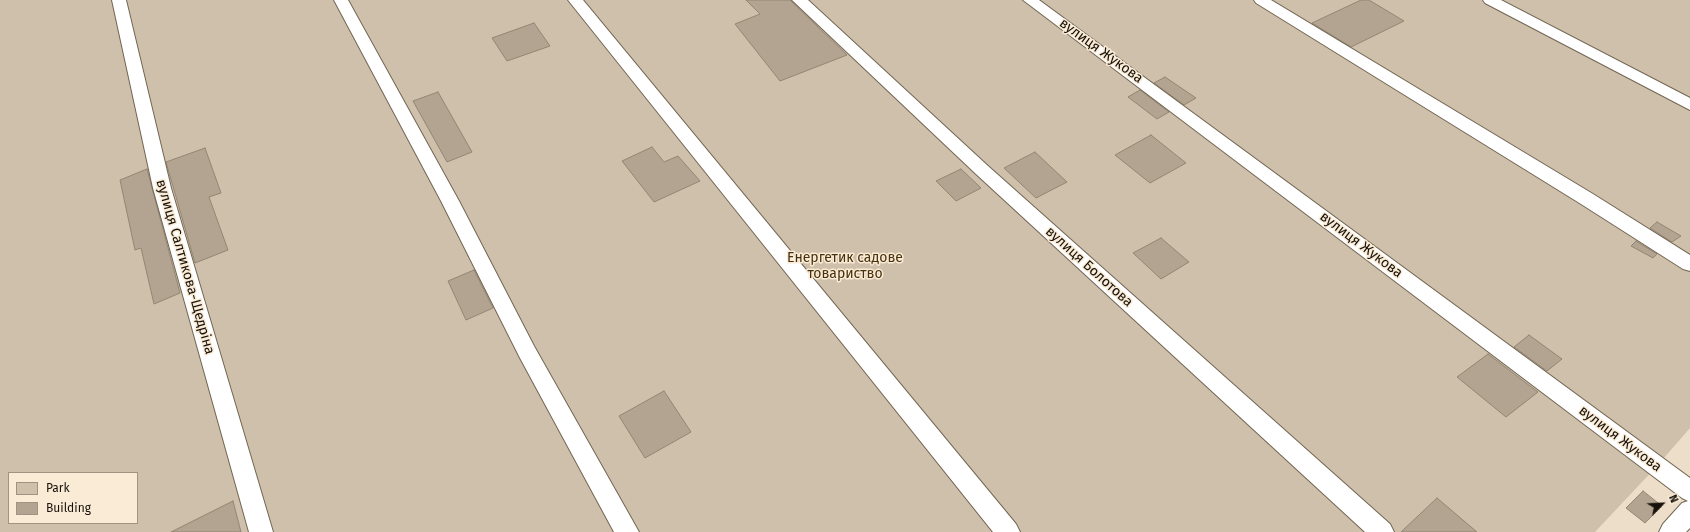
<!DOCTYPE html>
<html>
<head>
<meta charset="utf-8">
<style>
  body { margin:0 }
  #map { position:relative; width:1690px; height:532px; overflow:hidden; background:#ecdec9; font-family:"Fira Sans",sans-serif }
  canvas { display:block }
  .legend { position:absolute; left:8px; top:472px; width:130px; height:52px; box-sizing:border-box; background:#faebd6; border:1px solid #9f9484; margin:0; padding:5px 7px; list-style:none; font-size:12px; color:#16110a }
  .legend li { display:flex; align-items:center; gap:8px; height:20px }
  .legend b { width:20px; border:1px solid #9f9484 }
  .north { position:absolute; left:1642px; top:484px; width:40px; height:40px; -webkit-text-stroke:3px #faebd6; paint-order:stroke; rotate:66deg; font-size:11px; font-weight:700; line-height:16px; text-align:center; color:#16110a }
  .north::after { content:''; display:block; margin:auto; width:14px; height:18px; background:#16110a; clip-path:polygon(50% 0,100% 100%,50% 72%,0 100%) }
</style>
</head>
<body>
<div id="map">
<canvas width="1690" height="532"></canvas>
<ul class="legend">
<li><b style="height:11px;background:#cfc0ac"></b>Park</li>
<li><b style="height:11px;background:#b2a491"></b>Building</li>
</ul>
<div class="north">N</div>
</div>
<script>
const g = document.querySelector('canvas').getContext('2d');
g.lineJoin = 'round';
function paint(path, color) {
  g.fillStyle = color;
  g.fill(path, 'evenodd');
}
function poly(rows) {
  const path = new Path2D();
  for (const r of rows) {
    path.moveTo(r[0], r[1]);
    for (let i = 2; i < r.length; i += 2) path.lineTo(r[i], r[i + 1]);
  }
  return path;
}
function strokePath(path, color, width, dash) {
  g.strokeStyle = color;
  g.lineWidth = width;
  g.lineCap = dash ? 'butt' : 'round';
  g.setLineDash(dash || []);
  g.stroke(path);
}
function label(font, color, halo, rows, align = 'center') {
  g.font = font + ' "Fira Sans",sans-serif';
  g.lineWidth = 3;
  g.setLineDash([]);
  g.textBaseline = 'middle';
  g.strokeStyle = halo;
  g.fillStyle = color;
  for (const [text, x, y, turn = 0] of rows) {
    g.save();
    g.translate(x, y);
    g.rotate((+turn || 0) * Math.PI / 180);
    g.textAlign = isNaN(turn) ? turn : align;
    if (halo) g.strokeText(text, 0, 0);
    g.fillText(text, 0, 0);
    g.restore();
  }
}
paint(poly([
  [0,0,1690,0,1690,428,1657,466,1595,532,0,532],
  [9,473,137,473,137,523,9,523]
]), '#cfc0ac');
const building = poly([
  [746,0,790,0,847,55,780,81,735,24,760,14,746,0],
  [1361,0,1369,0,1404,21,1351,47,1312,23,1361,0],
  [534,23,550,46,507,61,492,38,534,23],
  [1165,77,1196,98,1184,105,1154,83,1165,77],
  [1140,90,1169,112,1157,119,1128,97,1140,90],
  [438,92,472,152,447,162,413,101,438,92],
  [1151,135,1186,163,1150,183,1115,155,1151,135],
  [652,147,664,162,678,156,700,181,654,202,622,161,652,147],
  [205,148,221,193,209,197,228,250,195,263,166,162,205,148],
  [1035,152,1067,182,1036,198,1004,168,1035,152],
  [147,169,180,293,154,304,141,248,135,250,120,180,147,169],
  [961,169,981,188,956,201,936,181,961,169],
  [1657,222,1681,236,1672,242,1650,228,1657,222],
  [1161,238,1189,262,1161,279,1133,253,1161,238],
  [1636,241,1657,254,1653,258,1631,246,1636,241],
  [474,270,493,308,466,320,448,281,474,270],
  [1529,335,1562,359,1547,371,1514,347,1529,335],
  [1488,354,1538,392,1506,417,1457,377,1488,354],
  [664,391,691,432,645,458,619,416,664,391],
  [1643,491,1662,506,1645,523,1626,508,1643,491],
  [1437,498,1477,532,1401,532,1437,498],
  [233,501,241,532,171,532,233,501]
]);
paint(building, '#b2a491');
strokePath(building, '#938673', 1);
const lane = poly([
  [112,0,126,0,171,188,273,532,249,532,153,188,112,0],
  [334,0,348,0,459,201,534,346,639,532,614,532,520,358,441,201,334,0],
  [568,0,583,0,1016,524,1020,532,993,532,568,0],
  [792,0,808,0,988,166,1390,524,1394,532,1365,532,976,174,792,0],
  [1023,0,1039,0,1690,478,1690,528,1686,532,1659,532,1663,524,1682,503,1688,501,1682,498,1023,0],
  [1254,0,1271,0,1593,194,1690,255,1690,271,1683,269,1581,204,1256,3,1254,0],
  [1483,0,1501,0,1690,98,1690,110,1485,3,1483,0]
]);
strokePath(lane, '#726653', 2);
paint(lane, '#fff');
label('14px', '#16110a', '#faebd6', [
  ["вулиця Жукова",1101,51,36],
  ["вулиця Жукова",1361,245,37],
  ["вулиця Салтикова-Щедріна",185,267,74],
  ["вулиця Болотова",1089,267,42],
  ["вулиця Жукова",1620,439,37]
]);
label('14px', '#47310c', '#faebd6', [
  ["Енергетик садове",845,258],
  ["товариство",845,274]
]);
</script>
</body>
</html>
